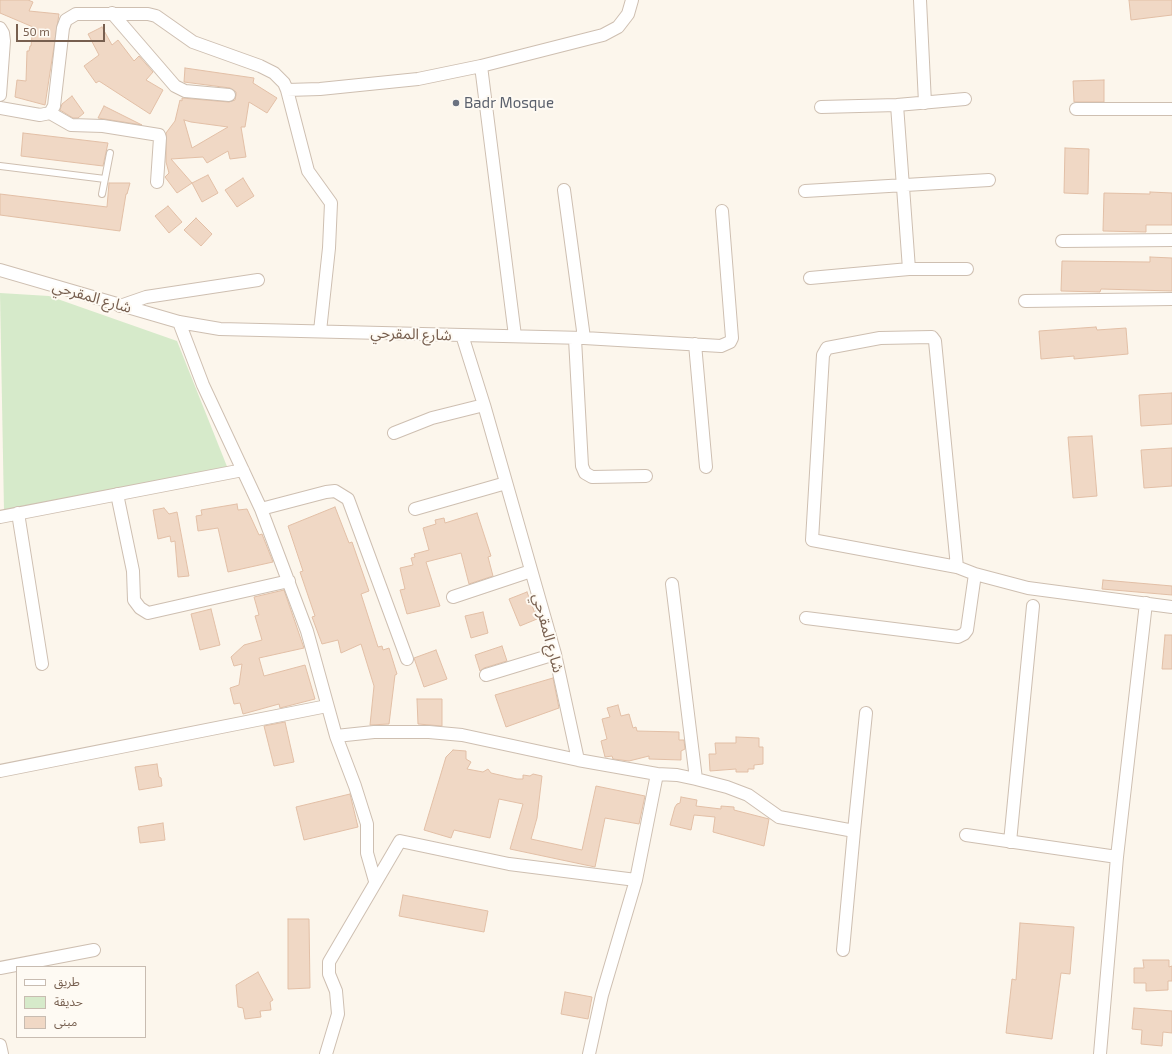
<!DOCTYPE html>
<html>
<head>
<meta charset="utf-8">
<style>
  body { margin:0 }
  #map { position:relative; width:1172px; height:1054px; overflow:hidden; background:#fcf6ec; font-family:"Exo 2","Noto Sans Arabic",sans-serif }
  canvas { display:block }
  .legend { position:absolute; left:16px; top:966px; width:130px; height:72px; box-sizing:border-box; background:#fefaf3; border:1px solid #c8bcb1; margin:0; padding:5px 7px; list-style:none; font-size:12px; color:#775f4f }
  .legend li { display:flex; align-items:center; gap:8px; height:20px }
  .legend b { width:20px; border:1px solid #c8bcb1 }
  .scale { position:absolute; left:16px; top:24px; width:89px; height:18px; box-sizing:border-box; border:2px solid #775f4f; border-top:0; padding-left:5px; font-size:12px; line-height:14px; white-space:nowrap; color:#775f4f; -webkit-text-stroke:3px #fefaf3; paint-order:stroke }
</style>
</head>
<body>
<div id="map">
<canvas width="1172" height="1054"></canvas>
<ul class="legend">
<li><b style="height:5px;background:#fff"></b>طريق</li>
<li><b style="height:11px;background:#d6eaca"></b>حديقة</li>
<li><b style="height:11px;background:#f0d8c5"></b>مبنى</li>
</ul>
<div class="scale">50 m</div>
</div>
<script>
const g = document.querySelector('canvas').getContext('2d');
g.lineJoin = 'round';
function paint(path, color) {
  g.fillStyle = color;
  g.fill(path, 'evenodd');
}
function poly(rows) {
  const path = new Path2D();
  for (const r of rows) {
    path.moveTo(r[0], r[1]);
    for (let i = 2; i < r.length; i += 2) path.lineTo(r[i], r[i + 1]);
  }
  return path;
}
function strokePath(path, color, width, dash) {
  g.strokeStyle = color;
  g.lineWidth = width;
  g.lineCap = dash ? 'butt' : 'round';
  g.setLineDash(dash || []);
  g.stroke(path);
}
function label(font, color, halo, rows, align = 'center') {
  g.font = font + ' "Exo 2","Noto Sans Arabic",sans-serif';
  g.lineWidth = 4;
  g.setLineDash([]);
  g.textBaseline = 'middle';
  g.strokeStyle = halo;
  g.fillStyle = color;
  for (const [text, x, y, turn = 0] of rows) {
    g.save();
    g.translate(x, y);
    g.rotate((+turn || 0) * Math.PI / 180);
    g.textAlign = isNaN(turn) ? turn : align;
    if (halo) g.strokeText(text, 0, 0);
    g.fillText(text, 0, 0);
    g.restore();
  }
}
paint(poly([
  [0,293,49,296,177,341,228,469,4,511]
]), '#d6eaca');
const building = poly([
  [0,0,28,0,33,2,29,11,59,14,45,105,15,97,17,80,26,81,27,51,29,51,30,46,31,46,33,27,0,13,0,0],
  [1129,0,1172,0,1172,15,1131,20,1129,0],
  [102,27,112,45,118,40,134,61,139,56,153,72,146,80,163,90,150,114,99,81,96,83,84,66,99,55,88,34,102,27],
  [185,68,254,78,253,83,277,98,267,113,249,102,245,127,241,127,246,157,230,159,228,151,207,163,203,157,171,159,192,183,177,193,165,177,169,173,166,162,166,133,175,121,180,100,182,101,182,98,229,102,235,100,236,95,236,92,230,88,184,82,185,68],
  [184,120,191,122,228,127,192,148,184,120],
  [1104,80,1104,102,1074,102,1073,81,1104,80],
  [72,96,84,113,78,118,73,118,60,110,62,104,72,96],
  [104,106,142,125,98,118,104,106],
  [23,133,108,143,103,166,21,156,23,133],
  [1065,148,1089,149,1088,194,1064,193,1065,148],
  [208,175,218,193,202,202,192,183,208,175],
  [243,178,254,196,237,207,225,190,243,178],
  [109,183,130,183,127,194,126,194,120,231,0,215,0,194,107,207,109,183],
  [1150,192,1172,193,1172,225,1146,225,1146,232,1103,231,1104,193,1150,194,1150,192],
  [168,206,182,222,169,233,155,216,168,206],
  [196,218,212,234,201,246,184,230,196,218],
  [1150,257,1172,258,1172,291,1101,289,1100,292,1061,291,1062,261,1150,262,1150,257],
  [1096,327,1097,330,1126,328,1128,354,1074,359,1074,356,1041,359,1039,331,1096,327],
  [1172,393,1172,424,1141,426,1139,395,1172,393],
  [1092,436,1097,496,1073,498,1068,437,1092,436],
  [1172,448,1172,486,1144,488,1141,450,1172,448],
  [237,504,238,510,247,509,259,535,262,534,273,562,228,572,218,528,198,531,196,516,202,515,201,510,237,504],
  [335,507,349,543,352,542,369,591,361,594,378,647,382,646,383,650,389,648,397,674,395,675,389,724,370,725,374,686,361,644,341,653,338,640,322,644,312,617,315,616,300,572,303,571,288,526,335,507],
  [164,508,169,514,177,512,189,576,178,577,175,541,171,542,170,536,158,539,153,510,164,508],
  [477,513,491,556,488,557,493,576,469,584,461,553,426,562,440,606,407,614,400,590,405,589,400,568,413,565,411,558,415,557,414,554,429,550,423,528,436,524,435,520,444,518,445,523,477,513],
  [1103,580,1172,586,1172,595,1102,589,1103,580],
  [284,590,304,648,259,658,264,676,305,665,315,699,280,708,279,704,243,714,240,703,234,704,230,688,239,685,242,664,234,666,231,657,244,645,262,640,255,616,259,615,254,597,284,590],
  [527,592,537,619,520,626,509,599,527,592],
  [211,609,220,645,200,650,191,614,211,609],
  [483,612,488,633,471,638,465,616,483,612],
  [1165,635,1172,635,1172,669,1162,669,1165,635],
  [502,646,507,661,484,668,480,671,475,655,502,646],
  [436,650,447,679,424,687,414,658,436,650],
  [553,678,559,708,506,727,495,695,553,678],
  [417,699,442,699,442,726,418,724,417,699],
  [618,705,621,716,629,714,633,728,636,727,637,731,679,732,679,740,684,740,685,749,681,751,681,760,649,759,649,756,629,761,613,759,612,756,605,757,601,741,607,739,602,719,610,717,607,708,618,705],
  [285,722,294,762,274,766,264,726,285,722],
  [736,737,759,738,759,747,763,747,763,764,754,765,754,769,748,769,748,772,736,772,736,769,710,771,709,754,716,754,715,743,736,743,736,737],
  [453,750,466,751,466,759,471,762,467,769,483,772,488,769,491,773,517,779,523,779,523,775,530,776,533,774,542,776,537,818,531,839,582,850,596,786,645,796,639,824,605,818,595,867,510,849,523,804,499,799,490,838,454,830,451,838,424,830,446,757,453,750],
  [157,764,159,777,161,778,162,786,139,790,135,767,157,764],
  [350,794,358,827,304,840,296,807,350,794],
  [681,797,697,800,696,806,721,809,721,806,734,807,734,810,769,819,764,846,713,832,715,817,694,815,691,830,670,825,675,807,677,804,680,803,681,797],
  [163,823,165,840,140,843,138,827,163,823],
  [403,895,488,911,484,932,399,916,403,895],
  [288,919,309,919,310,988,288,989,288,919],
  [1020,923,1074,927,1070,974,1061,973,1052,1039,1006,1033,1012,979,1016,980,1020,923],
  [1143,960,1169,960,1169,967,1172,966,1172,981,1168,981,1168,990,1146,991,1146,983,1134,983,1134,968,1144,968,1143,960],
  [258,972,273,1000,270,1002,271,1010,260,1011,261,1017,245,1019,243,1008,238,1007,236,985,258,972],
  [565,992,592,997,588,1019,561,1014,565,992],
  [1134,1008,1172,1011,1172,1033,1163,1032,1162,1046,1141,1044,1142,1030,1132,1029,1134,1008]
]);
paint(building, '#f0d8c5');
strokePath(building, '#e2bfa6', 1);
const service = poly([
  [0,166,105,179],
  [102,194,110,153]
]);
const minor = poly([
  [920,0,925,103],
  [112,13,175,86,185,91,229,95],
  [0,28,3,33,4,41,0,95],
  [481,66,515,336],
  [287,90,320,89,418,79,481,66,595,37,603,35,618,27,628,14,632,0],
  [897,105,909,269],
  [821,107,897,105,965,99],
  [0,108,40,115,50,113,54,106,63,28,66,20,76,14,148,14,156,16,193,42,260,66,274,73,284,83,287,90,308,171,331,203,329,248,320,331],
  [1076,109,1172,109],
  [50,113,71,125,103,126,159,135,160,138,157,182],
  [564,190,584,338],
  [805,191,989,180],
  [1062,241,1172,240],
  [0,270,179,322,220,329,584,338,721,346,730,342,732,338,722,211],
  [810,278,909,269,967,269],
  [1025,301,1172,299],
  [120,306,146,297,258,280],
  [179,322,203,385,261,509,307,631,336,736,355,786,367,824,367,853,375,881],
  [462,335,484,405,555,654,578,760],
  [575,339,582,466,585,473,592,477,646,476],
  [695,344,706,467],
  [394,433,432,418,484,405],
  [117,494,133,571,134,600,140,608,148,613,289,581],
  [261,509,326,492,335,491,348,499,407,659],
  [415,509,506,483],
  [18,513,42,664],
  [0,517,243,470],
  [957,567,935,341,932,337,880,338,827,348,823,355,812,540,957,567,975,574,1028,588,1172,607],
  [672,584,696,779],
  [453,597,531,571],
  [806,618,958,637,964,634,967,630,975,574],
  [486,675,555,654],
  [336,736,374,732,429,732,462,735,578,760,657,774,677,775,696,779,727,787,748,795,779,817,854,831,843,950],
  [0,771,327,706],
  [854,831,866,713],
  [966,835,1117,857],
  [1010,842,1033,606],
  [0,968,94,950],
  [0,1045,2,1054],
  [326,1054,338,1014,336,991,329,974,329,962,400,841,509,864,636,880],
  [589,1054,602,995,636,880,657,774],
  [1100,1054,1117,857,1146,603]
]);
strokePath(service, '#cebfb1', 8);
strokePath(minor, '#cebfb1', 14);
strokePath(service, '#fff', 6);
strokePath(minor, '#fff', 12);
for (const [x, y, r, color] of [
  [456,103,4,"#6b7280"]
]) {
  const dot = new Path2D();
  dot.arc(x, y, r, 0, 2 * Math.PI);
  g.fillStyle = color;
  g.fill(dot);
  strokePath(dot, '#fefaf3', 1.5);
}
label('15px', '#5b616d', '#fefaf3', [
  ["Badr Mosque",464,103]
], 'left');
label('15px', '#775f4f', '#fefaf3', [
  ["شارع المقرحي",92,297,16],
  ["شارع المقرحي",411,334,2],
  ["شارع المقرحي",548,633,75]
]);
</script>
</body>
</html>
